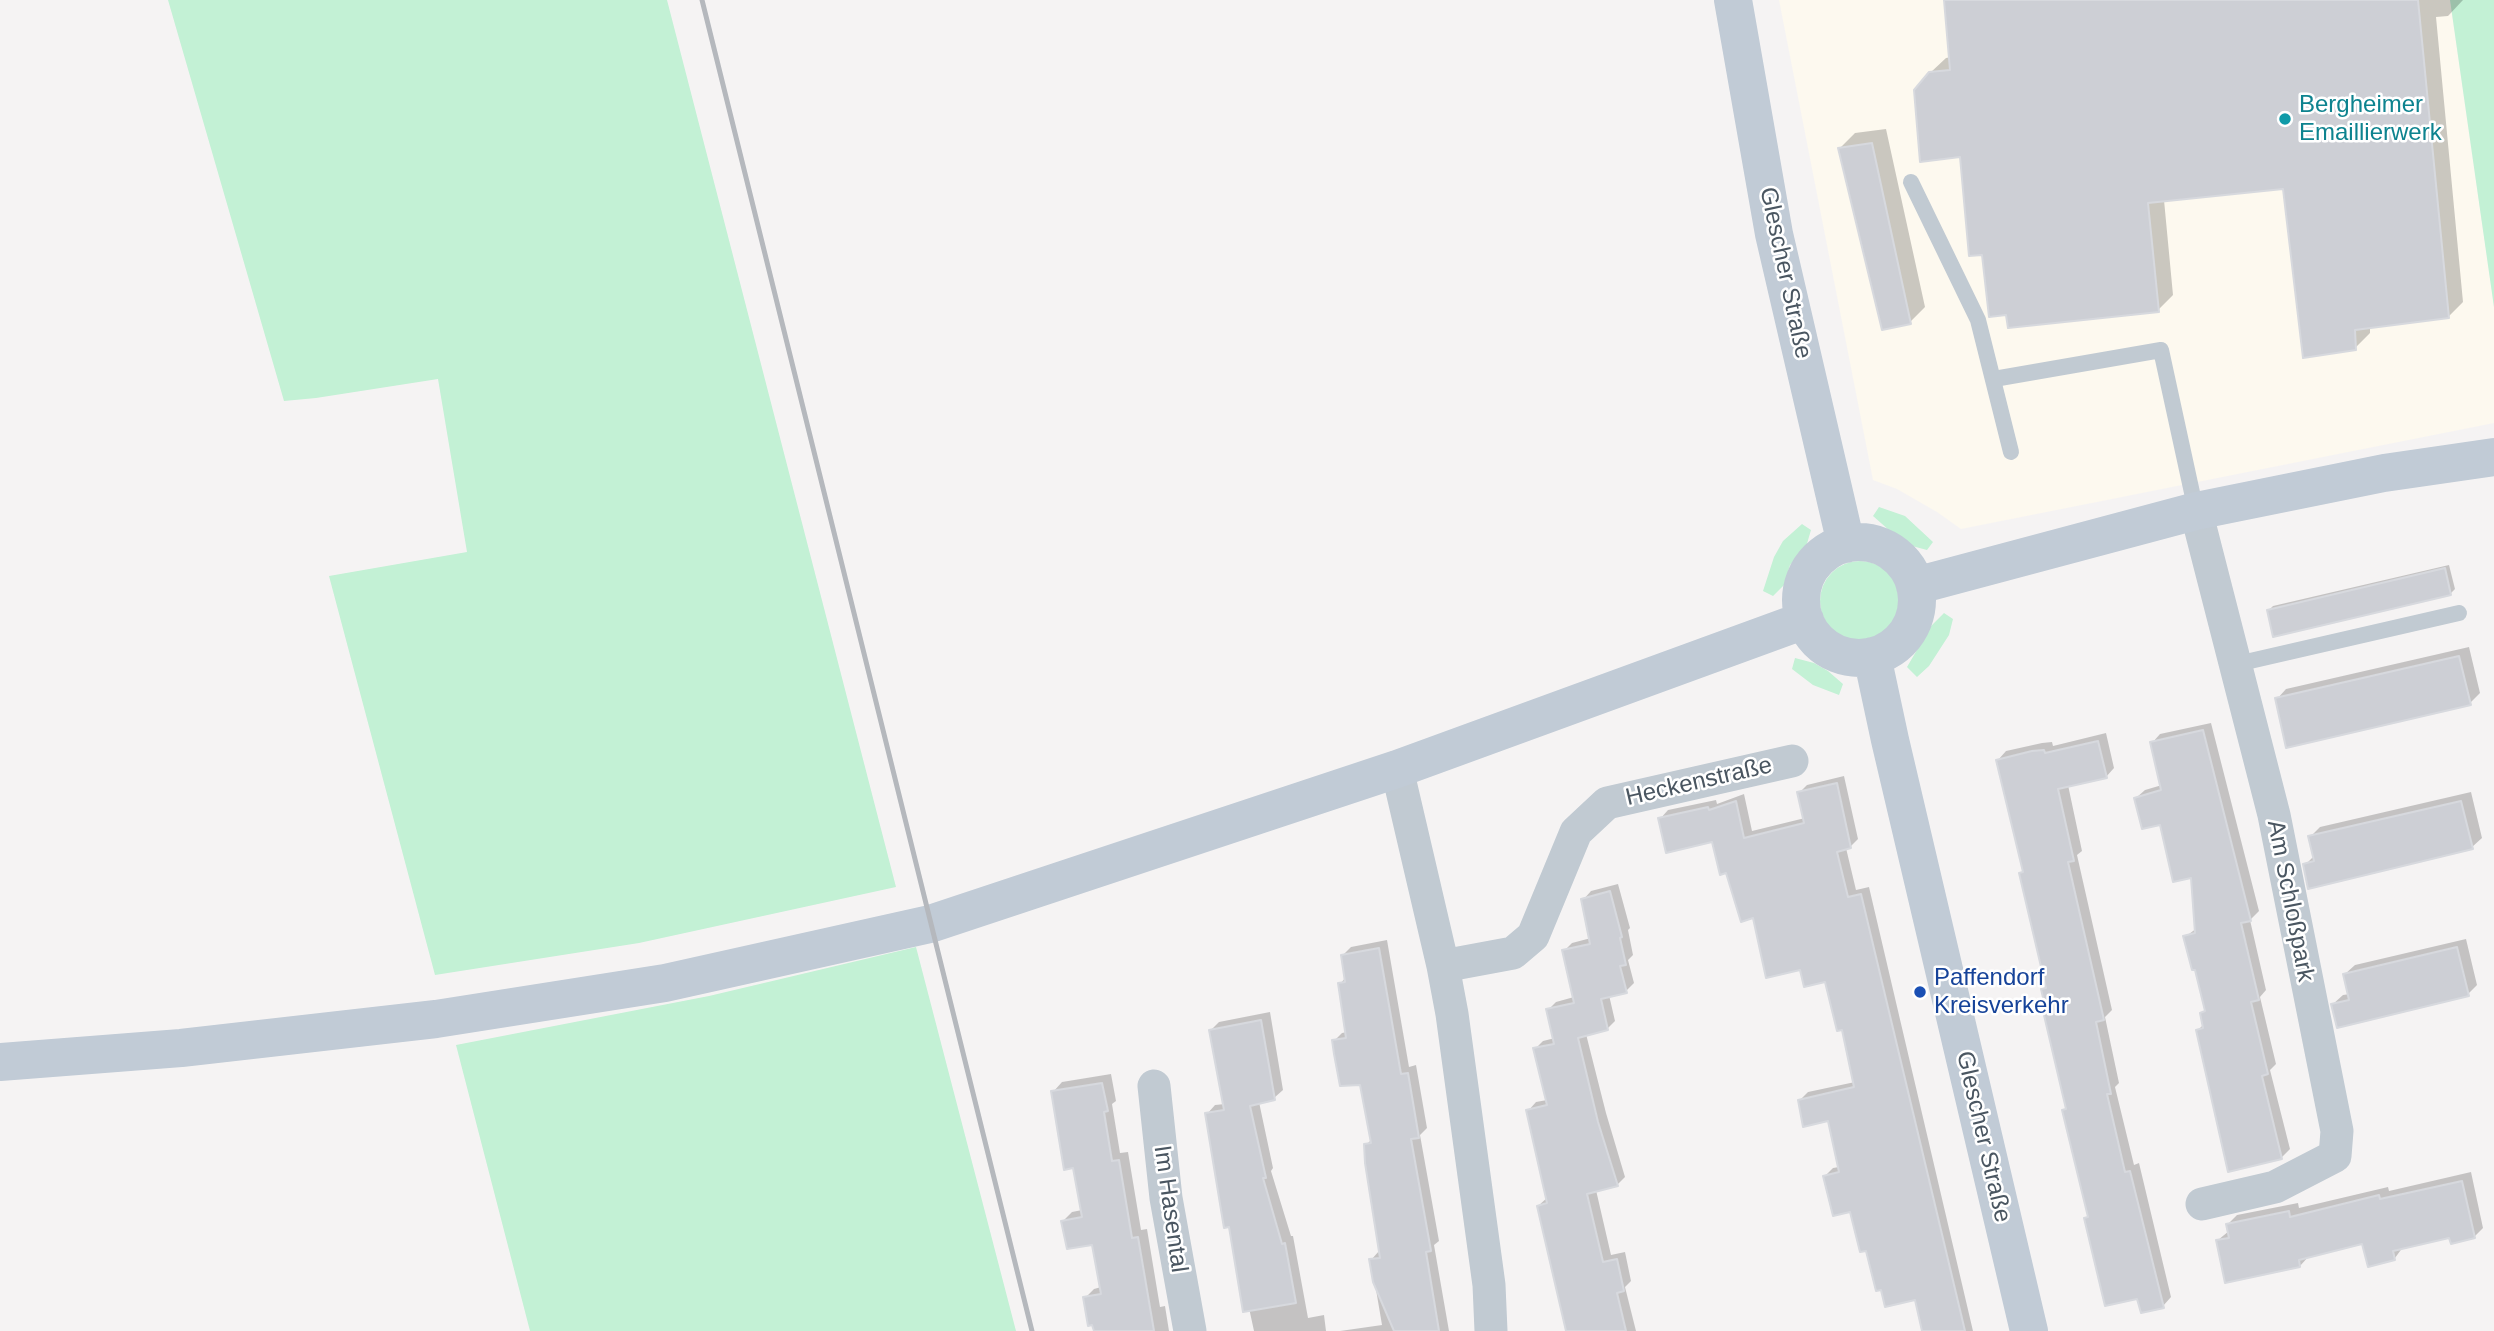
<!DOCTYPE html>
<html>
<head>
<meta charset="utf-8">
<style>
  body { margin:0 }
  canvas { display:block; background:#f5f3f3 }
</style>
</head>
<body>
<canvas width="2494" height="1331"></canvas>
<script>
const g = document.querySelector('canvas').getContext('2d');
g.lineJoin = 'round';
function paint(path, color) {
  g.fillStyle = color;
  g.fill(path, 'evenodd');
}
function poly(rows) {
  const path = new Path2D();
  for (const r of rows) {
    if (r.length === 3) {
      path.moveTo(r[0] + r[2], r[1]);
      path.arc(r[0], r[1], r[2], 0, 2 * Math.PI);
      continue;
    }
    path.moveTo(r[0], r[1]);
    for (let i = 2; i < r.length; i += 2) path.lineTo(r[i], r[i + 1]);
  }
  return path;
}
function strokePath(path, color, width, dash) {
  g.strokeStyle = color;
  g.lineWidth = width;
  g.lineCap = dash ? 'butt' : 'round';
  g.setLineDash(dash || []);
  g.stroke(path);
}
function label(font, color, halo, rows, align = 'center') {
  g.font = font + ' Arial,sans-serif';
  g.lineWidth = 5;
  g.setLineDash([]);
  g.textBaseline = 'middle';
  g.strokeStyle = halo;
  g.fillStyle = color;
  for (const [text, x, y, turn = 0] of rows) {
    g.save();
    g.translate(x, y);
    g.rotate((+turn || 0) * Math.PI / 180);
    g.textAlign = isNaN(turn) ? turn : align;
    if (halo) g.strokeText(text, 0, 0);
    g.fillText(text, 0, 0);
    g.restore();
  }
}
paint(poly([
  [1779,0,2450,0,2494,307,2494,423,1961,529,1937,512,1897,489,1873,480]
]), '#fdf9ef');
paint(poly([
  [168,0,667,0,896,887,639,943,435,975,329,576,467,552,438,379,316,398,284,401],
  [2450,0,2494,0,2494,307],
  [1879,507,1905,516,1933,542,1927,550,1912,546,1890,531,1873,516],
  [1802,524,1811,530,1806,547,1790,565,1784,585,1773,596,1763,591,1774,557,1783,541],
  [1860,601,40],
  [1944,613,1953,619,1949,635,1929,666,1917,677,1907,667,1931,626],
  [1795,658,1814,663,1828,671,1843,684,1839,695,1813,685,1792,669],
  [916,947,1016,1331,530,1331,456,1045,709,996]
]), '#c3f1d5');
paint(poly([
  [1946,0,2463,0,2448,16,2436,17,2463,302,2448,317,2370,326,2370,333,2355,348,2284,187,2164,200,2173,295,2158,310,2008,313,1983,254,1961,155,1930,73,1946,58,1951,57],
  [1886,129,1925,307,1910,322,1840,148,1855,133],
  [2449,565,2455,589,2450,594,2269,610,2273,606],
  [2469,647,2480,693,2470,703,2277,699,2286,689],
  [2211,723,2259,911,2250,920,2266,990,2260,997,2276,1064,2270,1070,2290,1149,2281,1158,2198,1030,2204,1024,2202,1014,2206,1009,2196,968,2185,937,2197,928,2193,876,2161,822,2136,798,2145,790,2162,785,2152,743,2160,734],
  [2106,733,2114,768,2106,777,2068,785,2082,851,2077,855,2112,1010,2105,1017,2119,1083,2115,1087,2134,1165,2139,1163,2171,1297,2163,1306,2138,1297,2086,1219,2089,1216,2064,1111,2068,1107,2043,990,2047,986,2021,873,2024,870,1998,760,2006,751,2042,743,2052,742,2053,746],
  [1844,776,1858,839,1850,847,1846,848,1856,890,1869,887,1973,1331,1924,1331,1916,1297,1868,1249,1851,1210,1825,1176,1833,1168,1839,1167,1829,1119,1800,1100,1808,1092,1855,1082,1843,1028,1826,980,1801,968,1754,915,1727,871,1714,840,1660,819,1668,810,1716,800,1717,804,1744,794,1752,831,1805,818,1799,793,1807,785],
  [2471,792,2482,838,2472,847,2305,865,2315,855,2310,837,2320,827],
  [1618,884,1630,928,1628,930,1633,955,1628,960,1634,983,1626,991,1609,995,1615,1021,1607,1029,1586,1034,1606,1113,1625,1177,1617,1185,1596,1190,1611,1255,1625,1252,1631,1281,1625,1287,1636,1331,1567,1331,1538,1206,1548,1197,1528,1111,1536,1102,1547,1100,1535,1049,1543,1041,1555,1038,1548,1010,1556,1002,1574,997,1564,951,1572,943,1591,938,1583,900,1591,891],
  [2466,939,2477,985,2468,994,2333,1004,2343,995,2350,994,2345,974,2355,965],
  [1387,940,1409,1067,1416,1065,1427,1128,1420,1135,1439,1241,1434,1245,1449,1331,1340,1331,1382,1325,1371,1260,1379,1251,1366,1145,1372,1139,1362,1083,1334,1041,1342,1033,1347,1032,1340,984,1346,977,1343,955,1351,947],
  [1270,1012,1283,1090,1274,1098,1259,1102,1273,1168,1271,1171,1291,1236,1293,1236,1308,1318,1324,1315,1326,1331,1254,1331,1207,1114,1215,1105,1225,1104,1211,1030,1219,1022],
  [1111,1074,1116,1101,1112,1104,1120,1153,1128,1152,1141,1230,1147,1229,1160,1307,1165,1306,1169,1331,1095,1331,1085,1298,1094,1289,1101,1287,1094,1243,1063,1221,1072,1212,1082,1210,1075,1166,1053,1092,1062,1082],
  [2471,1172,2483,1228,2474,1237,2450,1236,2403,1247,2395,1258,2364,1242,2309,1256,2300,1266,2218,1240,2229,1231,2228,1224,2237,1215,2298,1203,2299,1208,2388,1187,2389,1191]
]), '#0003');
const building = poly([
  [1944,0,2418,0,2449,318,2355,330,2356,350,2303,358,2283,189,2148,203,2159,312,2008,328,2006,315,1989,317,1982,255,1969,256,1960,157,1920,162,1914,90,1929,72,1950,70,1944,0],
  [1872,143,1911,324,1882,330,1838,148,1872,143],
  [2445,568,2451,595,2273,637,2267,610,2445,568],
  [2459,656,2471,705,2286,748,2275,698,2459,656],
  [2203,730,2251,921,2241,923,2259,1000,2251,1002,2268,1074,2262,1076,2282,1159,2228,1172,2196,1030,2203,1028,2200,1013,2205,1011,2195,970,2192,970,2183,936,2195,933,2191,878,2173,882,2160,825,2142,829,2134,798,2161,790,2150,742,2203,730],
  [2098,741,2107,778,2058,789,2074,861,2068,862,2104,1020,2096,1022,2111,1094,2107,1094,2125,1172,2130,1171,2164,1308,2141,1313,2137,1299,2105,1306,2084,1218,2088,1217,2062,1110,2066,1109,2043,1011,2046,1011,2041,989,2046,988,2019,873,2023,872,1996,760,2032,751,2044,750,2045,753,2098,741],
  [1837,783,1851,848,1837,852,1848,897,1861,894,1965,1331,1922,1331,1915,1300,1885,1307,1881,1290,1876,1291,1866,1251,1860,1252,1850,1212,1833,1216,1823,1176,1839,1172,1828,1121,1803,1127,1798,1100,1854,1087,1842,1030,1837,1031,1825,982,1804,987,1800,970,1766,978,1753,918,1741,922,1726,873,1720,875,1712,842,1666,853,1658,818,1708,807,1709,810,1736,801,1744,838,1804,823,1797,792,1837,783],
  [2461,801,2473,849,2308,889,2303,864,2314,861,2308,836,2461,801],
  [1610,891,1622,937,1620,938,1626,965,1620,966,1627,993,1601,999,1608,1030,1578,1038,1598,1122,1618,1186,1587,1194,1603,1262,1617,1259,1624,1291,1617,1293,1626,1331,1566,1331,1537,1206,1547,1203,1526,1110,1547,1105,1533,1048,1554,1044,1546,1009,1574,1003,1562,950,1590,944,1581,899,1610,891],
  [2457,947,2469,996,2337,1028,2331,1004,2349,1000,2343,974,2457,947],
  [1379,948,1401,1074,1408,1073,1419,1138,1411,1139,1431,1251,1426,1252,1439,1331,1394,1331,1373,1282,1369,1259,1380,1258,1365,1163,1364,1144,1371,1143,1360,1085,1340,1086,1334,1054,1332,1040,1346,1038,1338,983,1345,982,1341,955,1379,948],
  [1261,1020,1275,1100,1250,1106,1266,1178,1263,1178,1282,1244,1285,1243,1296,1303,1243,1312,1229,1227,1224,1228,1205,1113,1224,1110,1209,1030,1261,1020],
  [1102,1083,1108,1111,1104,1112,1112,1161,1119,1160,1132,1238,1138,1237,1154,1331,1094,1331,1092,1325,1088,1326,1083,1297,1101,1294,1092,1245,1067,1249,1061,1221,1082,1217,1073,1168,1064,1170,1051,1091,1102,1083],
  [2462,1181,2475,1238,2451,1244,2449,1238,2393,1251,2395,1260,2368,1267,2362,1244,2299,1260,2300,1267,2225,1283,2216,1240,2229,1238,2226,1224,2289,1211,2290,1217,2379,1195,2380,1199,2462,1181]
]);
paint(building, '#cdcfd5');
strokePath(building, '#d7d9de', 2);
strokePath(poly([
  [1911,182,1978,320,2011,452],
  [1994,379,2161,350,2196,511],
  [2237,664,2459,613]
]), '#c1cad2', 16);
strokePath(poly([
  [2196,511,2274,815,2337,1131,2335,1156,2275,1187,2202,1204],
  [1397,769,1443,966,1452,1014,1489,1285,1491,1331],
  [1443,966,1513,953,1533,936,1576,832,1607,803,1792,761],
  [1154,1086,1166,1198,1190,1331]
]), '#c1cad2', 33);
strokePath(poly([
  [1733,0,1774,234,1846,544],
  [1859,600,58],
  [1915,586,2196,511,2384,473,2494,457],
  [1872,656,1890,740,2029,1331],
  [0,1062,181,1048,436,1019,665,983,930,924,1397,769,1805,620]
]), '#c1cbd6', 38);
strokePath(poly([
  [702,0,1032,1331]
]), '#b5b8bd', 5);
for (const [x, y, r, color] of [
  [2285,119,7,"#0f9aa8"],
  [1920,992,7,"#1a4fb4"]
]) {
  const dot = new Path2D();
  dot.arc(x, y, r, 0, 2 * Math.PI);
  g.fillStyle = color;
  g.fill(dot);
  strokePath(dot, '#fff', 2.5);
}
label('24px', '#0d838f', '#fff', [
  ["Bergheimer",2299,105],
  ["Emaillierwerk",2299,133]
], 'left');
label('24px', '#4a5661', '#fff', [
  ["Glescher Straße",1785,273,78],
  ["Heckenstraße",1699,782,-13],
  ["Am Schloßpark",2290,901,79],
  ["Glescher Straße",1983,1137,77],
  ["Im Hasental",1170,1209,82]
]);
label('24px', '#164399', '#fff', [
  ["Paffendorf",1934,978],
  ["Kreisverkehr",1934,1006]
], 'left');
</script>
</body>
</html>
